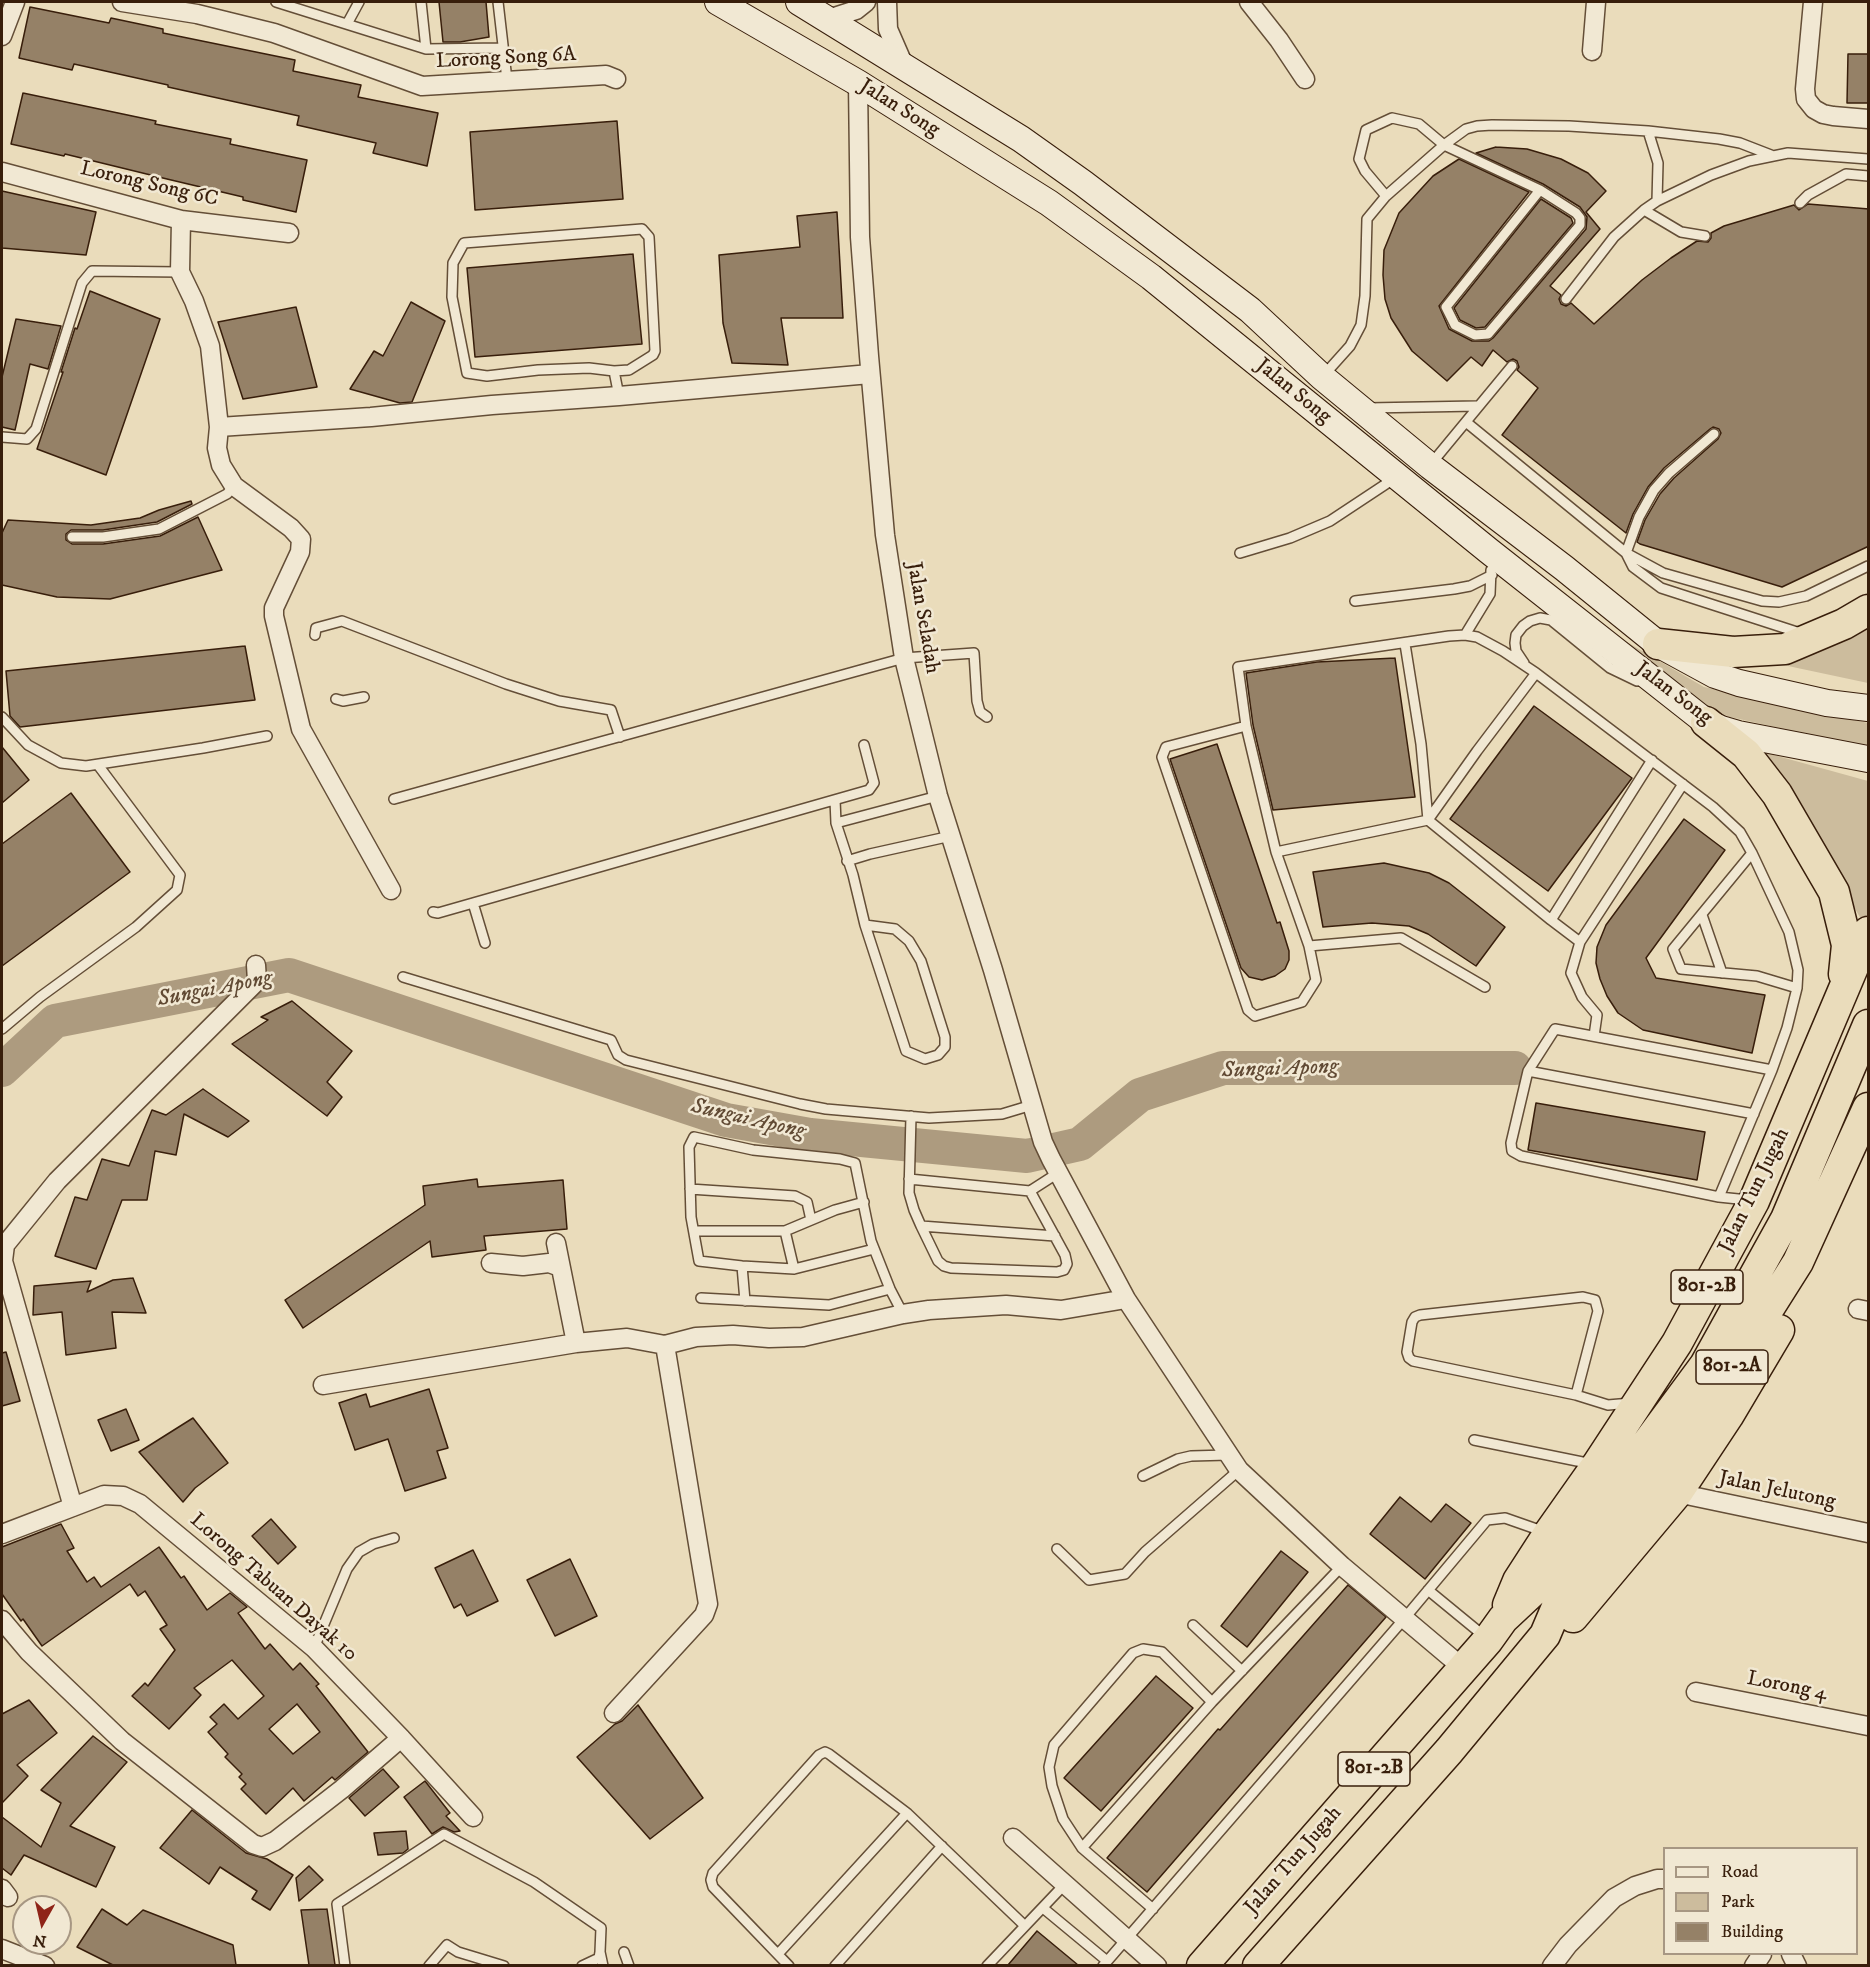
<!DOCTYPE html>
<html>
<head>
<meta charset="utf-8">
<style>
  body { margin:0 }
  #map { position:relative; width:1870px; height:1967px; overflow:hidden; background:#eadcbb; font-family:"IM FELL DW Pica",serif }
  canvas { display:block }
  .frame { position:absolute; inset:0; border:3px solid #381e0b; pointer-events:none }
  .legend { position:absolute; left:1663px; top:1847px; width:195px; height:108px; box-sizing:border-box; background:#f1e8d3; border:2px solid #a79783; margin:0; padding:8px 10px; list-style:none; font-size:18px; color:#381e0b }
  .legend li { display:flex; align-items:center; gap:12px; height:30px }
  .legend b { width:30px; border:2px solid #a79783 }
  .north { position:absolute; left:12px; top:1895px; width:60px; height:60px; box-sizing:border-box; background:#f1e8d3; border:2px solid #a79783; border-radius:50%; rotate:188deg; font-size:16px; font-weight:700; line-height:24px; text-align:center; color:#381e0b }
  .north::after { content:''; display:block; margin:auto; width:21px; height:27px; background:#8f2418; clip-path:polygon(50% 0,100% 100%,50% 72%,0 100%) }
</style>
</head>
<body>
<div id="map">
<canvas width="1870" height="1967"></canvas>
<div class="frame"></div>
<ul class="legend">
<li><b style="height:8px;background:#f1e8d3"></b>Road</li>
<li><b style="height:16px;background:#ccbc9d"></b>Park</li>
<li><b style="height:16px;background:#958167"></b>Building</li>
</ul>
<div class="north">N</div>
</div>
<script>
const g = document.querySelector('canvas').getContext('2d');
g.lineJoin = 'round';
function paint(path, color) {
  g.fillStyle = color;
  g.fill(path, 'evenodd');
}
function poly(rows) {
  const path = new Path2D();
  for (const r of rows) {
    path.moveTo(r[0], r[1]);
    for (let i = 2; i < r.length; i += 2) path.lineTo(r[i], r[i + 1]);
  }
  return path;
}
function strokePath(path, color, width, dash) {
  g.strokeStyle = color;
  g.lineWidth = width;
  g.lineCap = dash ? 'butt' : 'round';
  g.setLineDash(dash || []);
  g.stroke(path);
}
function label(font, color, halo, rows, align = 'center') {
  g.font = font + ' "IM FELL DW Pica",serif';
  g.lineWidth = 5;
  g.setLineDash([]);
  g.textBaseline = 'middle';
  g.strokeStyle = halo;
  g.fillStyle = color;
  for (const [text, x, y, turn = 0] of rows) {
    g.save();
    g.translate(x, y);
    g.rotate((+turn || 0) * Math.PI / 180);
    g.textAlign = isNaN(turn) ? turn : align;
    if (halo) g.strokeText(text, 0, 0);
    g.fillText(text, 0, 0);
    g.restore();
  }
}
paint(poly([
  [1868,625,1868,683,1788,666],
  [1625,641,1704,687,1868,723,1868,748,1717,714],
  [1763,752,1868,781,1868,911,1864,924]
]), '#ccbc9d');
strokePath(poly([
  [2,1070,55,1021,289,975,726,1120,810,1135,1027,1156,1080,1144,1140,1095,1223,1068,1515,1068]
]), '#ad9b7f', 34);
const building = poly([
  [439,2,486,2,489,37,460,42,443,42,439,2],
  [30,7,109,23,111,18,163,29,163,33,295,60,293,71,361,85,358,97,438,113,427,166,373,153,376,143,297,125,299,116,168,87,168,85,74,64,72,70,19,58,30,7],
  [1848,54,1869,54,1869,103,1847,103,1848,54],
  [23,93,156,121,155,124,231,139,230,144,307,160,296,212,243,200,243,197,167,179,65,154,64,156,11,144,23,93],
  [617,121,623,199,475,210,470,132,617,121],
  [1496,147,1527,149,1561,159,1588,173,1606,191,1586,212,1600,229,1550,286,1561,295,1559,299,1561,304,1566,306,1571,303,1594,324,1642,280,1671,258,1697,241,1708,242,1711,238,1711,233,1724,226,1794,205,1799,210,1808,204,1869,209,1869,546,1782,587,1640,544,1637,542,1645,520,1660,494,1674,478,1718,439,1721,433,1719,429,1713,427,1710,429,1664,468,1648,487,1633,514,1626,533,1502,435,1538,388,1517,370,1519,367,1517,361,1513,359,1507,362,1493,350,1482,366,1471,357,1447,381,1412,351,1391,318,1385,299,1383,275,1384,250,1399,213,1433,176,1459,159,1529,192,1439,306,1449,329,1472,341,1489,341,1493,338,1586,229,1587,217,1580,207,1543,184,1476,153,1496,147],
  [2,191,96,212,86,255,2,248,2,191],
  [1541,199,1571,218,1573,223,1485,327,1476,328,1460,320,1454,308,1541,199],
  [837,212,843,318,781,318,788,365,732,363,723,323,719,255,800,247,797,216,837,212],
  [633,254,642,344,475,357,467,268,633,254],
  [90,291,160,319,106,475,37,449,63,372,61,372,75,328,77,329,90,291],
  [411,302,445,321,412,402,400,403,350,389,374,351,383,356,411,302],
  [296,307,317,387,243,399,218,322,296,307],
  [16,319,61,326,48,369,30,364,15,430,2,427,2,377,16,319],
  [191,501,192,504,157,522,103,530,71,530,66,534,66,540,72,544,103,544,160,536,198,517,222,570,110,599,57,597,2,585,2,533,8,520,91,525,140,518,159,510,191,501],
  [245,646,255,700,20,727,10,716,6,671,245,646],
  [1395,658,1415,797,1273,810,1253,725,1246,673,1317,662,1395,658],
  [1534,706,1632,778,1548,891,1450,819,1534,706],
  [1217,744,1277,923,1280,922,1289,951,1289,960,1285,969,1275,976,1262,980,1249,977,1241,968,1170,759,1217,744],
  [2,747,29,780,2,803,2,747],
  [71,793,130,872,2,966,2,844,71,793],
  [1684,819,1725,850,1646,958,1656,978,1765,995,1752,1053,1643,1030,1618,1013,1607,996,1600,979,1596,963,1597,947,1606,925,1684,819],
  [1384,863,1429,873,1449,883,1505,927,1476,966,1428,934,1409,926,1372,923,1323,927,1313,872,1384,863],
  [292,1001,352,1051,327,1082,342,1097,327,1116,232,1044,268,1020,261,1017,292,1001],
  [203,1089,249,1121,228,1137,184,1114,176,1155,155,1151,147,1200,122,1200,96,1269,55,1256,75,1197,87,1200,102,1159,129,1166,152,1110,166,1115,203,1089],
  [1536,1103,1705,1132,1697,1180,1528,1150,1536,1103],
  [477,1179,478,1187,563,1180,567,1229,484,1236,486,1250,432,1257,430,1241,303,1328,285,1300,425,1205,423,1186,477,1179],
  [133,1278,146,1313,112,1312,116,1348,66,1355,62,1312,33,1315,34,1286,91,1281,87,1292,113,1280,133,1278],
  [6,1352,20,1401,2,1406,2,1353,6,1352],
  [429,1389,448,1448,437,1451,446,1478,405,1491,388,1439,355,1450,339,1403,366,1394,370,1407,429,1389],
  [126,1409,139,1440,111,1451,98,1420,126,1409],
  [193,1418,228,1463,195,1488,183,1502,139,1452,193,1418],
  [1400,1497,1431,1522,1446,1504,1471,1523,1425,1579,1370,1534,1400,1497],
  [271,1519,296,1547,278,1564,252,1536,271,1519],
  [61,1524,74,1548,67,1551,87,1582,94,1577,101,1587,159,1547,181,1578,184,1576,207,1610,230,1593,247,1607,238,1613,265,1649,270,1644,293,1670,300,1663,319,1684,316,1686,368,1752,335,1780,332,1777,304,1801,293,1788,266,1814,241,1789,246,1784,239,1777,242,1774,225,1757,228,1754,208,1732,217,1724,210,1717,224,1704,238,1719,264,1696,232,1660,194,1688,201,1695,169,1729,132,1696,145,1683,148,1686,175,1650,160,1629,167,1625,145,1591,138,1596,130,1584,42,1646,23,1619,21,1621,2,1594,2,1547,61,1524],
  [297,1704,320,1732,293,1754,269,1729,297,1704],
  [473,1550,498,1601,467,1616,461,1604,454,1608,435,1568,473,1550],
  [1281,1551,1308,1572,1247,1647,1221,1626,1281,1551],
  [570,1559,597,1616,555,1636,527,1580,570,1559],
  [1348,1585,1386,1617,1147,1892,1107,1858,1218,1729,1220,1730,1348,1585],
  [1156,1676,1193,1708,1101,1811,1064,1778,1156,1676],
  [29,1700,57,1733,17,1765,28,1776,2,1803,2,1714,29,1700],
  [638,1705,703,1798,650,1839,577,1757,615,1724,622,1721,638,1705],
  [93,1736,127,1762,70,1826,115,1847,96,1887,24,1855,11,1875,2,1868,2,1817,41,1847,61,1803,41,1790,93,1736],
  [383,1769,399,1787,365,1816,349,1798,383,1769],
  [425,1781,450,1813,446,1816,460,1831,454,1832,443,1827,432,1834,404,1797,425,1781],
  [192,1810,246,1853,267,1859,293,1875,270,1910,252,1899,257,1891,220,1867,209,1884,160,1848,192,1810],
  [406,1831,408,1849,403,1853,378,1855,374,1833,406,1831],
  [309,1866,323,1880,299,1901,296,1878,309,1866],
  [102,1909,127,1925,143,1910,233,1945,236,1965,113,1965,77,1947,102,1909],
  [327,1909,335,1965,309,1965,301,1910,327,1909],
  [1037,1931,1078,1965,1008,1965,1037,1931]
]);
paint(building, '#958167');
strokePath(building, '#381e0b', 1.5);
const service = poly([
  [276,2,426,49,503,48],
  [421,2,426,49],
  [498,2,507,80],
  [347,24,359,2],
  [1648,131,1658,163,1657,201],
  [1386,196,1365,171,1359,159,1366,130,1392,118,1419,124,1444,145,1540,190,1576,213,1580,218,1580,225,1576,230,1488,334,1475,335,1455,325,1446,307,1540,190],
  [1800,203,1808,195,1846,174,1868,176],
  [1644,210,1681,232,1705,236],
  [1566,299,1614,237,1644,210,1657,201,1711,175,1749,161,1788,153,1868,159],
  [614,371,629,370,653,355,655,351,649,237,642,229,464,243,453,263,452,297,467,373,487,376,538,370,589,368,614,371,619,396],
  [1324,375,1350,346,1361,325,1365,296,1367,219,1386,196,1444,145,1466,129,1477,126,1492,125,1569,126,1648,131,1719,139,1740,143,1771,155],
  [1368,408,1477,406],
  [1466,422,1626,553,1663,573,1762,601,1779,602,1806,596,1868,566],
  [1714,434,1669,473,1654,490,1639,517,1626,553,1633,567,1661,588,1800,633],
  [2,437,27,439,36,429,82,283,92,271,180,272],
  [1431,464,1512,366],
  [72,537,103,537,159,529,227,494,234,486],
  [1240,553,1290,538,1330,521,1395,478],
  [1355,601,1454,589,1470,586,1492,575],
  [315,635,316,628,342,621,506,684,559,701,611,710,620,737],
  [1465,635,1490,594,1491,570],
  [1405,644,1421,744,1428,820,1477,751,1536,673],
  [1524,663,1516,651,1515,643,1516,635,1523,626,1530,621,1540,618,1551,620,1610,668,1637,681],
  [336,699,343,701,364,697],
  [2,717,28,745,61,763,86,766,203,748,267,736],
  [1246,726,1166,747,1162,757,1248,1010,1255,1016,1302,1002,1316,980,1309,946],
  [394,799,904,658,974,653,977,701,980,712,987,717],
  [835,800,836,823,853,875,865,925,906,1051,925,1059,938,1055,945,1047,945,1037,921,961,909,941,895,929,865,925],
  [836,823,938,796],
  [1276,852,1246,726,1238,667,1449,636,1465,635,1477,637,1503,651,1536,673,1713,807,1740,832,1752,853,1789,932,1798,970,1797,988,1787,1028,1772,1070,1719,1197],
  [1752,853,1673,949,1681,969,1757,976,1797,988],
  [847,861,870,854,951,836],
  [473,903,485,943],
  [433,912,438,913,869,790,874,783,864,745],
  [1702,915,1722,973],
  [1551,920,1580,942],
  [403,977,611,1040,618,1055,626,1060,800,1104,826,1109,929,1118,1002,1114,1032,1105],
  [1485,987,1401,938,1309,946,1276,852,1428,820,1551,920,1652,760],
  [2,1029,40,997,136,927,177,890,180,875,98,765],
  [1594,1036,1597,1015,1582,997,1571,973,1580,942,1683,784],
  [1528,1071,1754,1114],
  [911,1116,909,1193,914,1210,921,1226,938,1261,944,1266,951,1268,1057,1272,1064,1270,1067,1264,1065,1255,1030,1191],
  [909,1179,1030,1191,1058,1173],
  [690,1189,795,1196,807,1202,811,1220],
  [1748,1200,1719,1197,1521,1156,1512,1151,1511,1143,1528,1071,1555,1029,1772,1070],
  [921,1226,1055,1236],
  [694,1231,785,1231,835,1210,864,1202],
  [785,1231,794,1269],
  [874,1249,794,1269,742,1266,699,1261,691,1217,689,1147,694,1137,753,1150,840,1159,855,1163,871,1241,890,1289,903,1314],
  [742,1266,745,1301],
  [701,1298,829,1305,890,1289],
  [1576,1395,1598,1311,1595,1300,1583,1297,1420,1315,1415,1317,1412,1322,1407,1352,1409,1358,1413,1361,1576,1395,1608,1405,1631,1403],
  [1474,1440,1592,1464],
  [1143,1476,1178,1459,1191,1456,1228,1455],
  [1057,1549,1089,1580,1125,1574,1145,1552,1239,1470],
  [1428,1590,1484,1636],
  [1193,1625,1242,1671],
  [314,1648,347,1569,359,1552,373,1544,394,1538],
  [1082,1848,1212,1702,1342,1566],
  [1043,1908,1107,1961],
  [1153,1909,1082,1848,1063,1819,1052,1786,1049,1767,1054,1745,1133,1653,1143,1649,1162,1652,1212,1702],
  [624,1952,629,1966],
  [778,1954,907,1813],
  [345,1966,337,1904,444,1834,534,1882,601,1928,600,1952,603,1966],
  [429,1966,447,1945,458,1952,504,1966],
  [582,1966,599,1958,600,1952],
  [789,1966,713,1887,711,1880,713,1873,819,1755,825,1752,829,1754,907,1813,1024,1925],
  [835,1966,942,1846],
  [987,1966,1064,1885],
  [1103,1966,1404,1619,1487,1520,1505,1518,1545,1532]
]);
const minor = poly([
  [122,2,197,14,274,33,422,86,606,75,616,79],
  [887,2,888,29,905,68],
  [1249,2,1279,40,1305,79],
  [1813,2,1805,89,1806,99,1814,109,1823,114,1833,116,1868,119],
  [828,19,856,10,866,2],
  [2,36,15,2],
  [1592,51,1596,2],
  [858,83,860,237,869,356,885,535,904,658,938,796,993,970,1043,1142,1051,1159,1126,1299,1239,1470,1342,1566,1463,1668],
  [2,172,181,220,289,233],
  [181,220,180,272,194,301,210,346,219,427,217,448,221,465,234,486,291,528,301,539,300,552,274,608,274,616,301,729,391,890],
  [219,427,371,417,492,405,619,396,870,374],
  [556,1243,576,1343],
  [491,1263,523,1266,549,1263,560,1267],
  [1858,1309,1868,1311],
  [323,1385,576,1343,627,1338,665,1345,696,1337,733,1335,769,1338,803,1337,903,1314,929,1310,1006,1305,1061,1310,1126,1299],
  [1677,1493,1868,1533],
  [73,1507,3,1261,5,1245,57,1181,257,981,256,965],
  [2,1534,104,1495,123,1496,140,1504,314,1648,401,1738,473,1817],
  [2,1620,29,1652,122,1741,253,1844,262,1847,275,1841,342,1789,401,1738],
  [1696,1692,1868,1726],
  [614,1713,704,1615,708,1604,665,1345],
  [1013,1838,1157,1966],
  [2,1889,8,1897],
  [2,1949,45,1966],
  [1791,1954,1797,1966],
  [1552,1966,1568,1945,1614,1898,1635,1886,1657,1879,1664,1879],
  [1754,1966,1762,1954]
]);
const secondary = poly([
  [718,2,858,83,1049,203,1151,277,1489,551,1706,722,1721,729,1738,734,1868,759],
  [799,2,1021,139,1083,183,1250,310,1322,377,1430,466,1564,568,1658,644,1715,675,1739,683,1827,703,1868,708]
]);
const trunk = poly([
  [1658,644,1733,652,1785,649,1844,624,1868,610],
  [1706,722,1746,754,1777,794,1834,892,1847,945,1844,974],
  [1508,1605,1518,1581,1549,1533,1597,1465,1677,1343,1754,1201,1868,932],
  [1573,1617,1677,1493,1728,1416,1779,1330],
  [1202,1966,1488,1640,1503,1619,1549,1576,1705,1365,1786,1219,1868,1025],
  [1258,1966,1449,1751,1545,1635,1559,1602,1630,1516,1699,1419,1798,1262,1868,1108]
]);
strokePath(service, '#644e37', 12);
strokePath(minor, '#644e37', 21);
strokePath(secondary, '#381e0b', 28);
strokePath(trunk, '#381e0b', 33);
strokePath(service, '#f1e8d3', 9);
strokePath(minor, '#f1e8d3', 18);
strokePath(secondary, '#f1e8d3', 26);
strokePath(trunk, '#eadcbb', 30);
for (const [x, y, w] of [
  [1707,1287,72],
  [1732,1367,72],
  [1374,1769,72]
]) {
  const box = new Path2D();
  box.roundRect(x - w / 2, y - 17, w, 34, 4.5);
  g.fillStyle = '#f1e8d3';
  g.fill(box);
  strokePath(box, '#381e0b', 1.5);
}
label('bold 20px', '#381e0b', null, [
  ["801-2B",1707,1287],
  ["801-2A",1732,1367],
  ["801-2B",1374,1769]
]);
label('21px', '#381e0b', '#f1e8d3', [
  ["Lorong Song 6A",506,59,-3],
  ["Jalan Song",899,109,32],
  ["Lorong Song 6C",149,185,13],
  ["Jalan Song",1293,392,39],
  ["Jalan Seladah",922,618,80],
  ["Jalan Song",1673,694,37],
  ["Jalan Tun Jugah",1755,1191,-64],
  ["Jalan Jelutong",1777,1491,12],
  ["Lorong Tabuan Dayak 10",273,1588,41],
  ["Lorong 4",1787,1687,11],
  ["Jalan Tun Jugah",1294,1861,-49]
]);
label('italic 22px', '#614a34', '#f1e8d3', [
  ["Sungai Apong",215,990,-11],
  ["Sungai Apong",1280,1070,-2],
  ["Sungai Apong",748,1120,13]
]);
</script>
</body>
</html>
